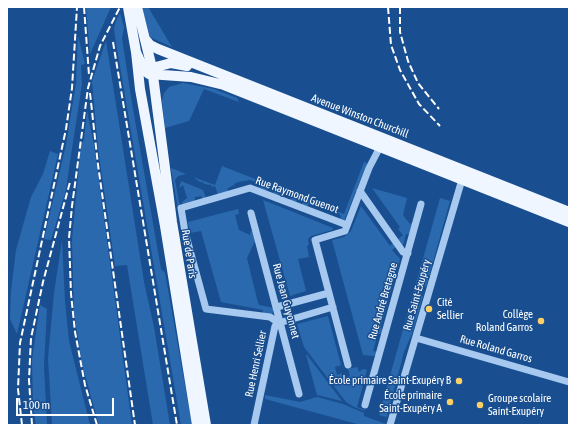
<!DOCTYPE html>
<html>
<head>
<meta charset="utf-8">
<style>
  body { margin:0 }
  #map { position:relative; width:576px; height:432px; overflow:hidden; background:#194f90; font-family:"Asap Condensed",sans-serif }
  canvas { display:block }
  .frame { position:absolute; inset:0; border:8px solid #fff; pointer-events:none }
  .scale { position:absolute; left:16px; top:398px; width:98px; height:18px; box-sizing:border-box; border:2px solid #fff; border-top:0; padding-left:5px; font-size:12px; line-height:14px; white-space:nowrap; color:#fff; -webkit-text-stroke:3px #194f90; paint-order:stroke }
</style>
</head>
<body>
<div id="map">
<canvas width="576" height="432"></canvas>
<div class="frame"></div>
<div class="scale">100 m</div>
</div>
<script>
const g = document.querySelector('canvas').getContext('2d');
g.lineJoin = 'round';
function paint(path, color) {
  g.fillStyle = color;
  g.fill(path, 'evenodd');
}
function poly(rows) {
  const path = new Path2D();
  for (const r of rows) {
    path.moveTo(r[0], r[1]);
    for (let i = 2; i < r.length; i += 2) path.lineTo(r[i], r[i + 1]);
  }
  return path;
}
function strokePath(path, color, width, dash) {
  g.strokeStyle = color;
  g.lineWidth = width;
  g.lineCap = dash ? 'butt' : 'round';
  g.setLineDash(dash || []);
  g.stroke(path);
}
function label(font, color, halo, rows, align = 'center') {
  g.font = font + ' "Asap Condensed",sans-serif';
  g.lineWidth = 3;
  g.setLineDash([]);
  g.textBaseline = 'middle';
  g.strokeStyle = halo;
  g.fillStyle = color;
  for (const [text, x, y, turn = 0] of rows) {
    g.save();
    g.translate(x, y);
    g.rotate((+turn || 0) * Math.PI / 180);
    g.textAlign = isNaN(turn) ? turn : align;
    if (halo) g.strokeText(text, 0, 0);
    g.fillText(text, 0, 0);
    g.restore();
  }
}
paint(poly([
  [86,7,111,7,90,54],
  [142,7,148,7,172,47,150,37],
  [120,13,124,27,122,38,132,103,161,269,165,273,192,425,181,425,116,43,114,29,116,21],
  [78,36,85,64,81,65,82,84,69,168,66,190,51,240,44,239,66,145,76,83],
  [106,41,144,282,154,327,170,425,153,425,127,265,115,266,98,148,92,81],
  [183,83,214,89,237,98,239,102,204,89,189,121,165,128,162,101,164,93,169,87],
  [87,111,94,145,132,425,99,425,82,364,74,312,72,240,81,145,84,140],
  [50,151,58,154,17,334,10,319,11,291,16,250,31,197,43,174],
  [364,162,367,163,344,221,341,220,340,214,310,202,307,207,302,205,304,200,298,198,296,202,290,200,292,195,280,191,278,195,273,193,275,188,269,186,266,191,259,188,261,184,250,180,238,182,234,184,235,187,233,185,227,189,229,193,218,195,215,186,212,187,211,185,204,184,203,182,200,182,193,177,215,185,222,166,344,214],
  [171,168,186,174,178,176,175,180,180,207,178,209],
  [181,181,203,190,206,198,202,198,201,196,195,197,194,202,183,205,182,202,187,198,183,185,179,188],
  [372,188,407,198,403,215,410,224,414,221,411,234,406,234,403,246,397,240,403,235,398,229,400,227],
  [440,198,450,201,426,287,424,286,421,295,423,296,413,331,404,352,387,417,379,415],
  [263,200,333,228,332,230,311,236,308,239,309,245,307,246,309,257,298,259,306,291,290,296],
  [361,206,390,246,393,243,396,247,392,250,400,259,381,326,383,334,378,334,373,351,378,352,374,356,363,355,332,240,344,237,351,231],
  [238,209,239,214,235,215,239,230,250,235,251,231,253,231,256,239,247,258,257,299,259,305,274,308,272,315,263,314,263,310,221,302,201,231,190,233,188,222],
  [62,240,65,301,69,341,90,425,52,425,48,358,54,293],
  [40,305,47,309,44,366,47,425,36,425,33,406,32,360],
  [328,316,341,365,335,367,337,375,341,373,343,378,350,376,348,369,357,367,359,372,363,369,367,370,357,407,365,410,365,411,354,407,346,402,304,347,297,324],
  [306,355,307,355,342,401,317,395],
  [265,395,300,402,317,397,343,404,364,413,364,416,386,424,385,425,361,425,265,399]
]), '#2b69af');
strokePath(poly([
  [360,191,403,252,408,253],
  [251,213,299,394],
  [277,307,329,293],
  [279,323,270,317,206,309,185,232,181,208,250,188,347,225],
  [416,338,569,382],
  [348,365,315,240,345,231,369,168,380,147],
  [365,405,421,204],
  [254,425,275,326,279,323,333,307],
  [390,425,463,176]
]), '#a7c9ef', 7);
strokePath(poly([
  [128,7,136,52,140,89,165,226,197,425],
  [137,7,152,68,172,222,206,425],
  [145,39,150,45,158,49,569,212],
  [136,52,144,70,149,74,191,77,224,85,569,222],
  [148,71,152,68,171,63,187,66]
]), '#eff6ff', 10);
strokePath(poly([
  [84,7,89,75],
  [388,7,391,45,400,70,419,104,440,126],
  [400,7,400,32,408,61,418,83,439,109],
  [113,42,177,425],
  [90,93,98,165,135,425],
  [22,425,18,389,20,343,66,129,72,88,77,7],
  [32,425,29,380,31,338,43,282,70,182],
  [97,425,85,385,75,332,71,294,69,238,72,206,88,88,100,46,120,7]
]), '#fff', 2, [7, 3]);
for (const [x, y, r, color] of [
  [429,309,4,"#ffd065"],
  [541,321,4,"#ffd065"],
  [459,381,4,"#ffd065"],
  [450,402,4,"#ffd065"],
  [480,405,4,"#ffd065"]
]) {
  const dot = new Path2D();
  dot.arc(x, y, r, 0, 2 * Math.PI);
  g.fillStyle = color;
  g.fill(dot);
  strokePath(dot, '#194f90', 1.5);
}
label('11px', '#fff', '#194f90', [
  ["Avenue Winston Churchill",360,116,21],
  ["Rue Raymond Guenot",297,195,20],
  ["Rue de Paris",189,254,81],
  ["Rue Saint-Exupéry",417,295,-74],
  ["Rue Jean Guyonnet",286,301,75],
  ["Rue André Bretagne",383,301,-74],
  ["Rue Roland Garros",496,349,16],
  ["Rue Henri Sellier",256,364,-78]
]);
label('11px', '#fff', '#194f90', [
  ["Cité",437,303,"left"],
  ["Sellier",437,316,"left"],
  ["Collège",533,315],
  ["Roland Garros",533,328],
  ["École primaire Saint-Exupéry B",451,381],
  ["École primaire",442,396],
  ["Saint-Exupéry A",442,409],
  ["Groupe scolaire",488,399,"left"],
  ["Saint-Exupéry",488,412,"left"]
], 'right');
</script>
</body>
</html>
